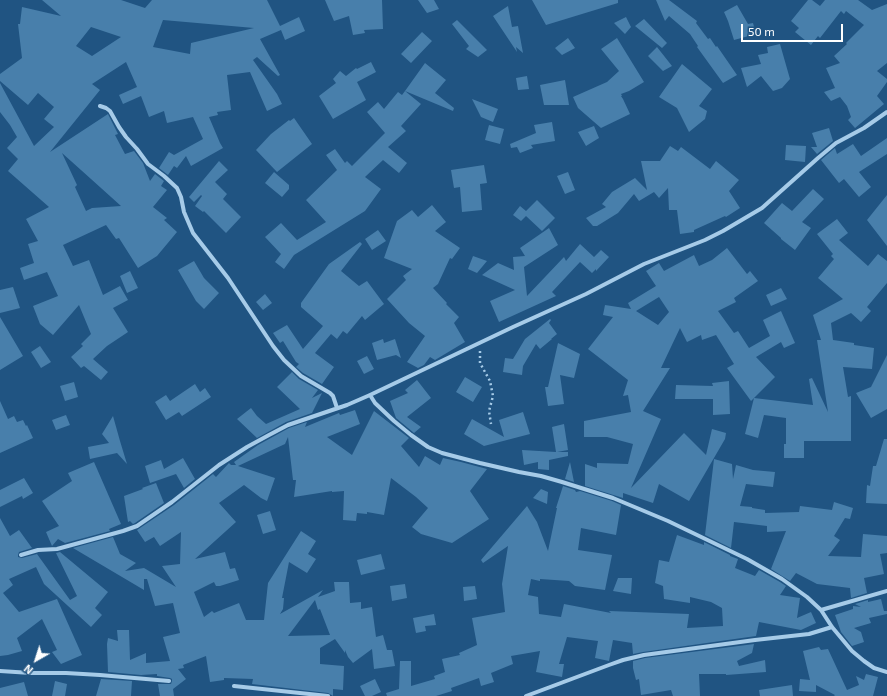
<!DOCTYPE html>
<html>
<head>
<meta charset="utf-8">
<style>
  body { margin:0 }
  #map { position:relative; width:887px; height:696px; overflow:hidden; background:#205482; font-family:"Exo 2",sans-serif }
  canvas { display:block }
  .north { position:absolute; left:16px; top:640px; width:40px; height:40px; -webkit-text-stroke:3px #205482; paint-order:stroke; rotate:219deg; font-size:11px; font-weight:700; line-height:16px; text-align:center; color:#fff }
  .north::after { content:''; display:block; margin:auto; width:14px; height:18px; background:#fff; clip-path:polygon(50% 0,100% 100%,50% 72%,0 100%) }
  .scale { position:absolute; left:741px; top:24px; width:102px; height:18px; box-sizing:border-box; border:2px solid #fff; border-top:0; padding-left:5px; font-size:12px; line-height:14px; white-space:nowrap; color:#fff; -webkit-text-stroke:3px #205482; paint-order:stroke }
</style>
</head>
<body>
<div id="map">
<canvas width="887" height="696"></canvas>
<div class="north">N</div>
<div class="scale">50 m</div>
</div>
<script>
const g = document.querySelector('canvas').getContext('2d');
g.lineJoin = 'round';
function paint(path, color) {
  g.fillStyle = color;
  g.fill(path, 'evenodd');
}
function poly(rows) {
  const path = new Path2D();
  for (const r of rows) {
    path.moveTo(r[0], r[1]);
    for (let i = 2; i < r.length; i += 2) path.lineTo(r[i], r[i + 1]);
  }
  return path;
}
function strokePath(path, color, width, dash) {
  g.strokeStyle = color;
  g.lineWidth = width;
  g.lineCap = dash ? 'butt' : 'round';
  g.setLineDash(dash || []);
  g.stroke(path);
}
paint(poly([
  [42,0,121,0,145,8,152,0,267,0,280,26,299,17,305,31,285,40,281,30,260,39,280,75,278,76,257,57,253,60,277,94,282,104,267,111,250,72,227,75,231,110,217,112,218,115,209,117,220,143,223,148,191,166,186,156,177,168,174,166,168,175,159,168,169,152,174,155,203,139,193,117,167,123,164,111,149,117,141,96,123,104,119,95,137,87,126,62,92,84,100,90,50,152,108,114,118,134,115,135,125,154,134,151,143,163,150,181,155,174,164,181,161,186,167,190,153,207,167,218,164,220,177,232,157,256,138,268,119,238,116,239,106,225,63,245,73,266,89,260,103,295,120,286,128,300,113,308,128,332,107,346,93,359,108,372,101,380,84,366,81,368,71,357,83,346,81,344,91,334,79,305,53,335,40,324,33,306,58,296,47,272,24,280,20,268,34,263,28,244,38,241,26,219,49,207,8,171,18,159,7,148,17,137,10,125,0,112,0,83,34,146,54,127,44,119,54,107,38,93,28,105,0,81,0,74,22,58,18,24,20,24,22,7,61,16],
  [163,20,254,28,191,43,190,54,153,47],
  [91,27,121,37,92,56,76,46],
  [62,153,91,179,121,206,92,208,86,211,75,187,77,185],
  [325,0,382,0,383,29,364,30,365,33,353,35,349,16,334,21],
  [418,0,434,0,439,9,427,13],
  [532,0,618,0,618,3,546,25],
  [656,0,669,0,697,21,696,23,708,39,710,38,716,47,717,46,737,75,723,83,697,47,698,46,690,34,669,16,665,21],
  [808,0,812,0,820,6,825,0,858,0,872,10,887,4,887,63,877,71,887,79,887,82,877,96,884,104,855,128,848,120,851,117,847,106,840,97,831,101,824,92,835,88,826,68,840,63,834,56,847,44,846,43,864,25,846,11,844,14,841,11,820,38,818,36,811,45,795,32,799,28,791,21],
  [737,5,748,24,753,23,756,34,734,40,728,21,724,12],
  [508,6,512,27,518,26,523,53,516,47,517,52,493,16],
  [626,17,631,27,625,34,614,23],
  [644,19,667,43,662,48,635,26],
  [457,20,487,50,478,57,466,49,469,46,452,24],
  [422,32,432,41,411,63,401,54],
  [568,38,575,48,562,55,555,48],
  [617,38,644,82,629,91,621,94,622,96,621,96,623,99,630,114,601,128,578,108,573,97,607,82,619,71,601,49],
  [780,44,790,79,782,88,773,91,761,76,747,87,741,68,761,64,758,55,768,53,767,47],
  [657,47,672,66,663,71,648,56],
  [371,62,376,72,357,82,366,100,333,119,319,96,336,83,333,79,340,71,346,76,356,68,357,69],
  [425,63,446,80,435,93,454,108,453,111,405,91],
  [682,64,712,89,699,106,707,111,705,119,689,132,677,108,659,97],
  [527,76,529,89,518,90,516,78],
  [565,80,569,105,544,105,540,85],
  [405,91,421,104,401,126,406,131,388,147,407,163,399,173,383,160,365,177,381,189,365,211,294,255,284,269,275,262,281,254,265,237,281,223,297,240,326,222,306,200,337,170,326,155,335,149,345,163,347,161,352,166,385,133,367,112,378,102,384,109,398,92,402,95],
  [472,99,498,109,493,122,481,117],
  [294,118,312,144,277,172,256,150,271,134,289,120,290,121],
  [552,122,555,141,531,145,533,148,520,153,517,147,511,148,510,144,536,133,534,125],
  [489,125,504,129,500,144,485,140],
  [594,126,599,138,586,146,578,132],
  [829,128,833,141,817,154,811,147,817,147,812,133],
  [887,138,887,154,859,172,871,187,859,197,844,179,839,183,821,160,835,148,837,154,853,144,861,156],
  [786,145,806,146,805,162,785,160],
  [670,146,678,151,681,147,710,169,716,161,739,180,729,191,740,208,726,217,725,216,694,230,694,232,680,234,677,210,669,210,668,188,659,198,654,192,639,201,634,194,618,213,597,226,593,226,586,218,606,207,602,204,612,192,635,178,647,190,641,161,660,161],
  [219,161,228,170,215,182,227,194,223,199,241,217,226,233,204,211,203,212,195,206,202,196,201,195,194,202,189,197],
  [484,165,487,183,480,184,482,210,462,212,460,187,454,188,451,170],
  [274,172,289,185,289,189,282,197,265,183],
  [568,172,575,190,565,194,557,176],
  [813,189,824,199,802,222,811,228,795,250,781,239,781,238,764,223,782,203,792,211],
  [887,195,887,246,867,220],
  [537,200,555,218,542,231,526,216,521,221,513,215,520,206,526,211],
  [432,205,446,222,435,231,460,248,452,259,450,258,438,284,433,288,447,303,446,304,459,317,454,323,465,342,435,360,430,357,424,365,418,368,407,362,425,336,409,323,387,299,406,280,403,276,412,269,384,258,397,221,412,210,418,217],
  [837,219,848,233,839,240,868,266,878,254,887,261,887,283,867,307,871,311,861,322,851,313,831,323,833,340,854,343,854,345,874,348,872,369,843,367,848,397,851,396,851,441,804,441,804,458,784,458,784,444,786,444,786,418,764,415,758,438,745,434,754,398,751,401,727,368,734,364,716,335,702,340,701,335,687,342,680,328,661,368,670,368,643,411,661,419,631,488,684,433,706,455,712,429,726,433,725,439,689,501,659,484,653,503,623,493,623,498,585,486,585,464,597,468,597,463,628,464,633,444,607,437,584,437,584,421,631,412,628,395,623,396,628,380,588,349,613,317,603,315,605,305,631,309,628,303,656,286,646,271,659,263,664,271,694,255,699,266,712,260,727,248,747,274,750,271,758,281,734,298,736,302,718,311,734,333,738,331,749,348,770,336,763,320,781,311,795,343,784,348,781,342,756,357,775,377,754,398,813,405,809,379,812,378,828,412,817,340,821,340,813,315,843,299,818,278,834,259,831,256,833,254,817,234],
  [659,297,669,312,658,325,636,311],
  [549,228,558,245,524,267,527,296,564,257,566,261,580,244,594,257,601,250,609,257,596,271,596,269,592,273,580,262,552,292,556,296,499,322,490,301,515,290,482,275,498,263,514,270,513,257,525,256,520,248],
  [378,230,386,241,372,250,365,239],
  [360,242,362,244,341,271,359,286,367,281,384,304,365,320,362,316,347,334,343,331,337,339,331,334,315,353,334,367,322,384,303,373,296,367,299,364,296,362,283,341,280,343,273,333,287,325,303,349,323,326,301,307,301,303,329,264],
  [473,256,487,261,477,273,468,269],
  [194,261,204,278,219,293,204,309,196,301,178,270],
  [130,271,138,288,127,293,120,276],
  [13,287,20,308,0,313,0,290],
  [781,288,787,299,771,306,766,295],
  [265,294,272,303,263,310,256,302],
  [0,317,23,356,0,370],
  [550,319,551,320,549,323,557,334,551,339,552,339,540,349,536,344,523,366,522,375,503,372,505,358,513,359,525,339],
  [383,339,384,343,395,339,401,358,396,355,377,360,372,343],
  [558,343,580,354,574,378,560,375,564,404,548,406,545,387,548,387],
  [40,346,51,362,41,368,31,352],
  [887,355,887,409,871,418,856,393,871,387],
  [367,356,374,369,364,374,357,361],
  [292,372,299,379,318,390,312,398,322,393,312,413,286,422,257,438,237,419,251,408,257,416,266,424,300,409,277,387],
  [465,377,482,387,473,402,456,392],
  [417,380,431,398,407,417,421,427,414,433,396,418,390,401,408,393,405,390],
  [729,381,730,414,713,415,713,399,675,399,676,385,713,386,712,383],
  [74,382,78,397,65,401,60,386],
  [195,384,200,392,205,388,211,397,182,416,179,412,166,420,155,402,166,395,170,401],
  [0,401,8,419,14,416,17,422,23,420,26,426,27,425,33,438,0,453],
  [355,410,360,424,327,437,352,455,374,411,409,438,401,446,419,467,425,456,440,465,443,458,461,462,487,469,470,491,489,519,452,543,421,534,412,527,428,508,416,497,391,478,384,515,367,512,367,514,357,513,356,521,343,520,344,491,332,492,332,491,294,497,296,480,293,480,288,437,285,444,238,466,275,478,267,501,261,498,244,485,219,503,236,522,195,559,225,552,230,569,235,568,239,580,220,586,216,586,214,582,194,592,204,617,212,611,214,613,239,603,246,620,264,620,268,583,301,531,316,541,308,554,316,559,307,573,289,562,282,598,284,598,283,609,280,614,323,590,318,597,335,591,334,582,349,582,350,603,361,602,361,609,372,607,376,637,383,635,387,650,392,650,395,666,374,669,372,649,353,663,348,657,345,650,345,653,335,639,320,648,320,664,344,666,343,690,333,689,333,696,328,693,252,684,253,679,224,678,224,680,210,682,206,656,183,665,184,668,178,669,186,679,173,689,174,696,160,696,158,684,171,684,172,681,172,679,170,678,157,676,157,674,141,675,108,672,107,644,108,638,118,641,117,630,129,630,130,660,146,653,146,663,170,661,163,637,180,633,173,603,155,606,147,579,144,579,144,590,73,548,113,537,120,554,136,563,125,571,144,568,176,587,162,566,180,564,181,532,160,546,154,537,145,542,137,530,174,505,213,474,216,477,229,463,231,465,236,465,234,462,258,445,289,428,307,422,305,427,339,413,340,415],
  [315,600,318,610,320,609,330,635,288,636],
  [523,412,530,434,484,446,464,434,472,419,504,437,499,420],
  [66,415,70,425,56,430,52,420],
  [113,416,120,441,127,464,117,453,90,459,88,447,109,443,102,434],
  [564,424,568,450,557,452,568,452,568,456,549,460,549,470,538,469,538,462,524,465,522,450,556,452,552,427],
  [884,439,887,439,887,504,866,503,867,485,870,486,873,466,876,466],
  [183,458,195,479,184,488,176,474,150,483,145,466,161,460,164,469],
  [714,459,732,464,733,479,736,465,753,470,775,472,773,487,746,484,740,506,752,507,752,508,765,510,765,513,799,512,800,506,832,510,834,502,853,508,850,519,845,518,834,536,840,540,828,556,861,557,863,534,887,536,887,553,880,554,884,574,864,578,867,593,851,598,850,588,817,584,796,573,790,581,771,569,786,531,767,532,767,526,734,522,731,548,705,535],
  [94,462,121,524,109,529,110,531,65,543,58,539,52,546,46,532,59,526,42,501,72,481,68,473],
  [570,462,574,482,565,479],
  [24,478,33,493,23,499,22,496,0,507,0,490],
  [156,483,164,503,135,523,133,524,130,521,128,522,124,496,143,489,142,488],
  [563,486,575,490,576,492,580,491,612,501,621,505,616,535,581,528,578,550,612,555,605,590,575,586,569,581,540,579,540,581,531,579,528,595,538,597,539,614,561,617,564,604,611,613,609,611,689,614,687,628,723,626,722,608,711,602,690,597,690,603,664,599,663,586,655,583,659,560,669,562,677,535,704,545,704,542,730,555,730,556,738,559,735,568,755,576,759,570,780,582,786,586,780,595,800,598,797,618,811,612,816,623,801,630,759,622,756,636,643,652,633,654,632,643,613,640,609,661,595,658,598,641,567,637,559,664,564,664,562,677,536,672,540,651,511,656,513,664,491,673,494,682,481,686,479,678,451,688,452,691,436,696,387,696,386,693,399,689,400,661,411,661,411,686,435,679,434,676,445,672,442,659,460,655,459,653,477,645,472,618,505,612,502,584,508,546,483,563,481,560,527,506,537,522,548,551,557,508,556,508],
  [541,489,548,492,547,504,533,498],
  [270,511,276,530,263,534,257,515],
  [0,518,10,536,19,530,32,548,19,552,18,555,18,557,22,558,37,554,70,600,77,596,56,553,60,552,108,592,95,608,102,615,91,627,44,584,36,567,9,579,13,585,3,593,19,612,57,599,82,655,61,664,52,652,57,650,42,619,17,638,22,651,8,655,0,656],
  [381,554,385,569,361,575,357,560],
  [618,578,632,578,631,594,613,591],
  [405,584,407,598,392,601,390,586],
  [475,586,477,599,464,601,463,587],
  [881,599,884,611,887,611,887,614,869,618,871,623,854,628,861,632,864,642,852,646,841,632,835,615,853,609,853,606,861,607,855,604,868,600,868,602],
  [434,614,436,625,425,626,426,631,416,633,413,618],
  [754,644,752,653,737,661,739,666,765,660,766,672,726,675,726,674,699,674,700,696,673,696,671,690,641,695,639,679,636,680,633,668,633,661,645,658],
  [819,647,821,650,828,649,847,690,859,685,856,676,864,680,866,674,878,677,873,696,834,696,835,695,816,685,816,692,799,691,800,679,810,680,803,651],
  [101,679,132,681,131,696,96,696],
  [375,679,381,692,372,696,365,696,360,686],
  [55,681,67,684,65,696,52,696],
  [24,682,28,696,0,696,0,688],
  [792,685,793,696,760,696,759,690]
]), '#487fab');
strokePath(poly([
  [480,351,480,363,490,381,493,396,489,411,491,424]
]), '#a6cbe8', 2.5, [2, 3]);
strokePath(poly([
  [100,106,106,108,110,111,119,127,126,137,137,149,148,164,164,176,177,188,181,197,184,212,193,233,228,278,273,346,284,360,301,376,330,393,333,396,337,408],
  [370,395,375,403,394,421,411,435,428,447,442,453,480,463,519,472,541,476,562,482,613,498,668,521,747,559,782,579,807,597,821,610,832,627,852,651,864,661,874,668,887,672],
  [21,555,38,550,57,549,123,531,137,526,172,502,219,465,247,447,269,435,288,425,347,405,370,395,513,327,586,294,644,264,705,240,723,231,762,208,818,158,836,143,864,128,887,112],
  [821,610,887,591],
  [0,671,31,673,66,673,100,675,169,681],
  [234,686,328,696],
  [526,696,609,665,623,660,644,655,755,640,809,634,832,627]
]), '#a6cbe8', 4);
</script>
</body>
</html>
